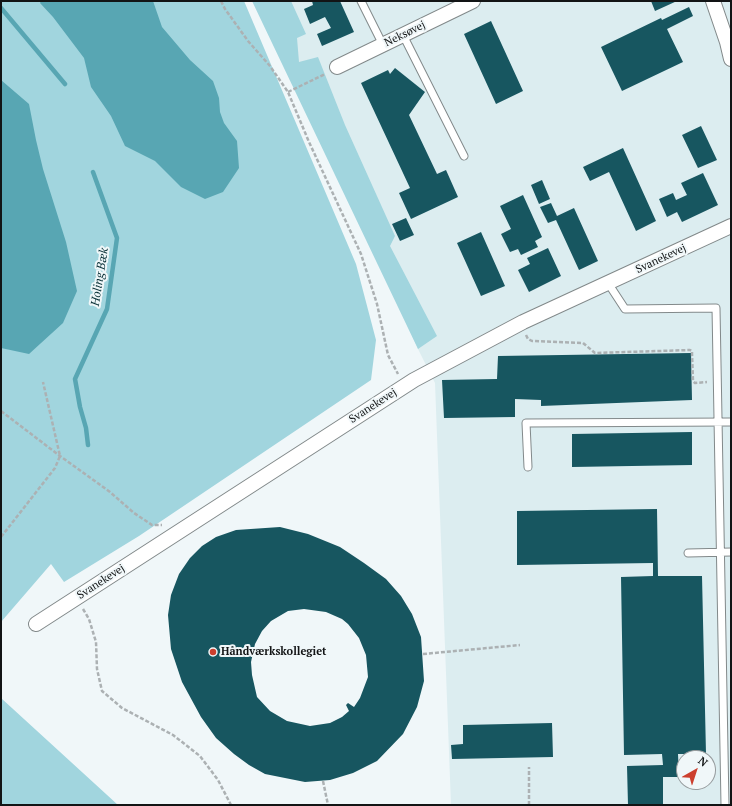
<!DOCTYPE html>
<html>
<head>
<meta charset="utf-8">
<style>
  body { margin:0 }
  #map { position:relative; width:732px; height:806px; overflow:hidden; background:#f0f7f9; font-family:"PT Serif",serif }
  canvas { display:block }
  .frame { position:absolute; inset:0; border:2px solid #121415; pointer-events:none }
  .north { position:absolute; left:676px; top:750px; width:40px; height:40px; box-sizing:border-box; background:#f0f7f9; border:1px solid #979c9e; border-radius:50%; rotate:39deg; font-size:11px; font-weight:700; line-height:16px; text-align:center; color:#121415 }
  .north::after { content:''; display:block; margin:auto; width:14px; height:18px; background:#cc3f2e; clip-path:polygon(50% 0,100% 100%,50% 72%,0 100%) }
</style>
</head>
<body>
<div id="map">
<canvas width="732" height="806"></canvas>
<div class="frame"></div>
<div class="north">N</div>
</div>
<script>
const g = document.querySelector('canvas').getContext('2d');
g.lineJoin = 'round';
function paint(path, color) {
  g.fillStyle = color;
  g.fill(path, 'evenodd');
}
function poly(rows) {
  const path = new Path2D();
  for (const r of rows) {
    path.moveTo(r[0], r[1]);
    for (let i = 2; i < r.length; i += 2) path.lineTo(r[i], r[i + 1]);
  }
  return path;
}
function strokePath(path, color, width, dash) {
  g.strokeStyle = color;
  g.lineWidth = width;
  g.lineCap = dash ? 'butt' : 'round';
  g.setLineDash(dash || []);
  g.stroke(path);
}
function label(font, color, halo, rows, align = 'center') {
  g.font = font + ' "PT Serif",serif';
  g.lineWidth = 4;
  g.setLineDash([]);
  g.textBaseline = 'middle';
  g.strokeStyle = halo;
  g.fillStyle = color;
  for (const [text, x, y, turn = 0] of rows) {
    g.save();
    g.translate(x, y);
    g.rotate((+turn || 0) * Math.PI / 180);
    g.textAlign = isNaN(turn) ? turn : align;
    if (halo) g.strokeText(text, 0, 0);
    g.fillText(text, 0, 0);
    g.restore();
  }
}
paint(poly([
  [263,1,731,1,731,805,451,805,435,383,418,349],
  [684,758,708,758,708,782,684,782]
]), '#dcedf0');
paint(poly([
  [1,1,244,1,356,264,376,340,371,380,139,536,64,582,51,564,1,622],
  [252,1,291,1,306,34,297,38,299,62,318,57,345,125,395,236,390,246,437,336,418,349],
  [1,698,118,805,1,805]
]), '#a1d5de');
paint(poly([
  [41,1,153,1,162,27,190,60,213,81,219,98,220,112,224,123,237,141,239,168,223,192,205,199,181,187,155,161,125,146,111,116,91,87,84,58,53,17,40,3],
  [1,80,29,104,36,140,43,169,66,242,77,291,63,323,29,354,1,348]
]), '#58a6b3');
strokePath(poly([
  [1,8,65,84],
  [88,445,86,428,80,407,75,379,107,309,117,238,93,172]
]), '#58a6b3', 4.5);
paint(poly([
  [312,1,340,1,354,32,322,46,317,34,331,28,325,17,310,24,304,9,313,5],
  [651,1,677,1,655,11],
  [689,7,693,16,667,29,683,62,622,91,601,47,661,18,662,20],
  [491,21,523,91,496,104,464,34],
  [395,68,425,92,409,115,437,174,446,170,458,197,411,219,399,193,410,188,361,83,388,70,390,74],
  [701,126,717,160,698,168,682,135],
  [623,148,656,221,636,231,609,172,590,181,583,167],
  [703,173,718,205,682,222,677,212,667,217,659,199,673,193,676,200,687,195,681,183],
  [542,180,550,199,539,204,531,185],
  [523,195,542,237,535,241,538,247,521,255,518,249,510,252,501,234,511,229,500,206],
  [551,203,557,216,574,208,598,261,579,270,556,220,548,223,540,207],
  [406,218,414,235,400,241,392,224],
  [481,232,505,286,481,296,457,243],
  [548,248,561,276,529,292,518,270,530,264,527,258],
  [691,353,692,400,541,406,541,400,515,399,515,417,444,418,442,380,497,379,498,356],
  [692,432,692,465,572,467,572,434],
  [657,509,658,576,702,576,706,754,678,754,679,777,663,777,663,805,628,805,627,766,663,765,662,754,624,755,621,577,653,576,653,563,517,565,517,511],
  [280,527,308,534,340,547,364,563,386,579,401,596,412,614,421,637,424,681,417,707,403,734,377,761,353,773,330,780,305,782,265,774,249,765,234,754,216,738,201,717,182,682,171,649,168,615,171,595,179,574,190,558,202,546,216,537,236,530],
  [304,609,326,612,342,619,348,624,359,638,366,655,368,677,360,698,354,707,348,703,346,705,349,711,342,717,330,723,310,726,287,721,270,711,257,697,252,675,251,662,255,644,262,631,271,621,288,611],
  [552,723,553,757,452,759,451,745,463,744,463,725]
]), '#175660');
const service = poly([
  [361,1,383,45],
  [403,35,464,156],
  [608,283,625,309,716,308,725,805],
  [528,467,526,423,731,422],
  [688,553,731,552]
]);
const minor = poly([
  [713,1,727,42,731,59],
  [337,67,473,1],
  [36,624,414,380,523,322,731,226]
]);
strokePath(service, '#82898a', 9);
strokePath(minor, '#82898a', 16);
strokePath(poly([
  [221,1,225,9,248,41,270,66,288,92,309,142,361,254,377,304,388,355,398,374],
  [288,92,325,74],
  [526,335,528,339,532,341,583,343,595,353,690,350,692,351,692,353,693,381,695,383,707,382],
  [1,411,60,456,110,492,134,513,152,525,162,525],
  [1,537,55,468,60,456,43,382],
  [83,609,89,619,96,642,97,669,102,691,122,708,173,735,200,756,218,780,231,805],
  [423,654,520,645],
  [323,781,328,805],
  [529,805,529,767]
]), '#acb1b3', 2.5, [4, 2]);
strokePath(service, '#fff', 7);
strokePath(minor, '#fff', 14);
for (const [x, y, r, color] of [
  [213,652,4,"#cc3f2e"]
]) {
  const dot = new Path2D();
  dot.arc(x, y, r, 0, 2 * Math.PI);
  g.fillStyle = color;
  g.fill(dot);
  strokePath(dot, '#f0f7f9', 1.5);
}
label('11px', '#121415', '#f0f7f9', [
  ["Neksøvej",405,34,-26],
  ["Svanekevej",661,259,-25],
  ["Svanekevej",373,406,-33],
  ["Svanekevej",101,582,-33]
]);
label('bold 11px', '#121415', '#f0f7f9', [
  ["Håndværkskollegiet",221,652]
], 'left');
label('italic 12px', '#0b3238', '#f0f7f9', [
  ["Holing Bæk",100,277,-81]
]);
</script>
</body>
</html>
